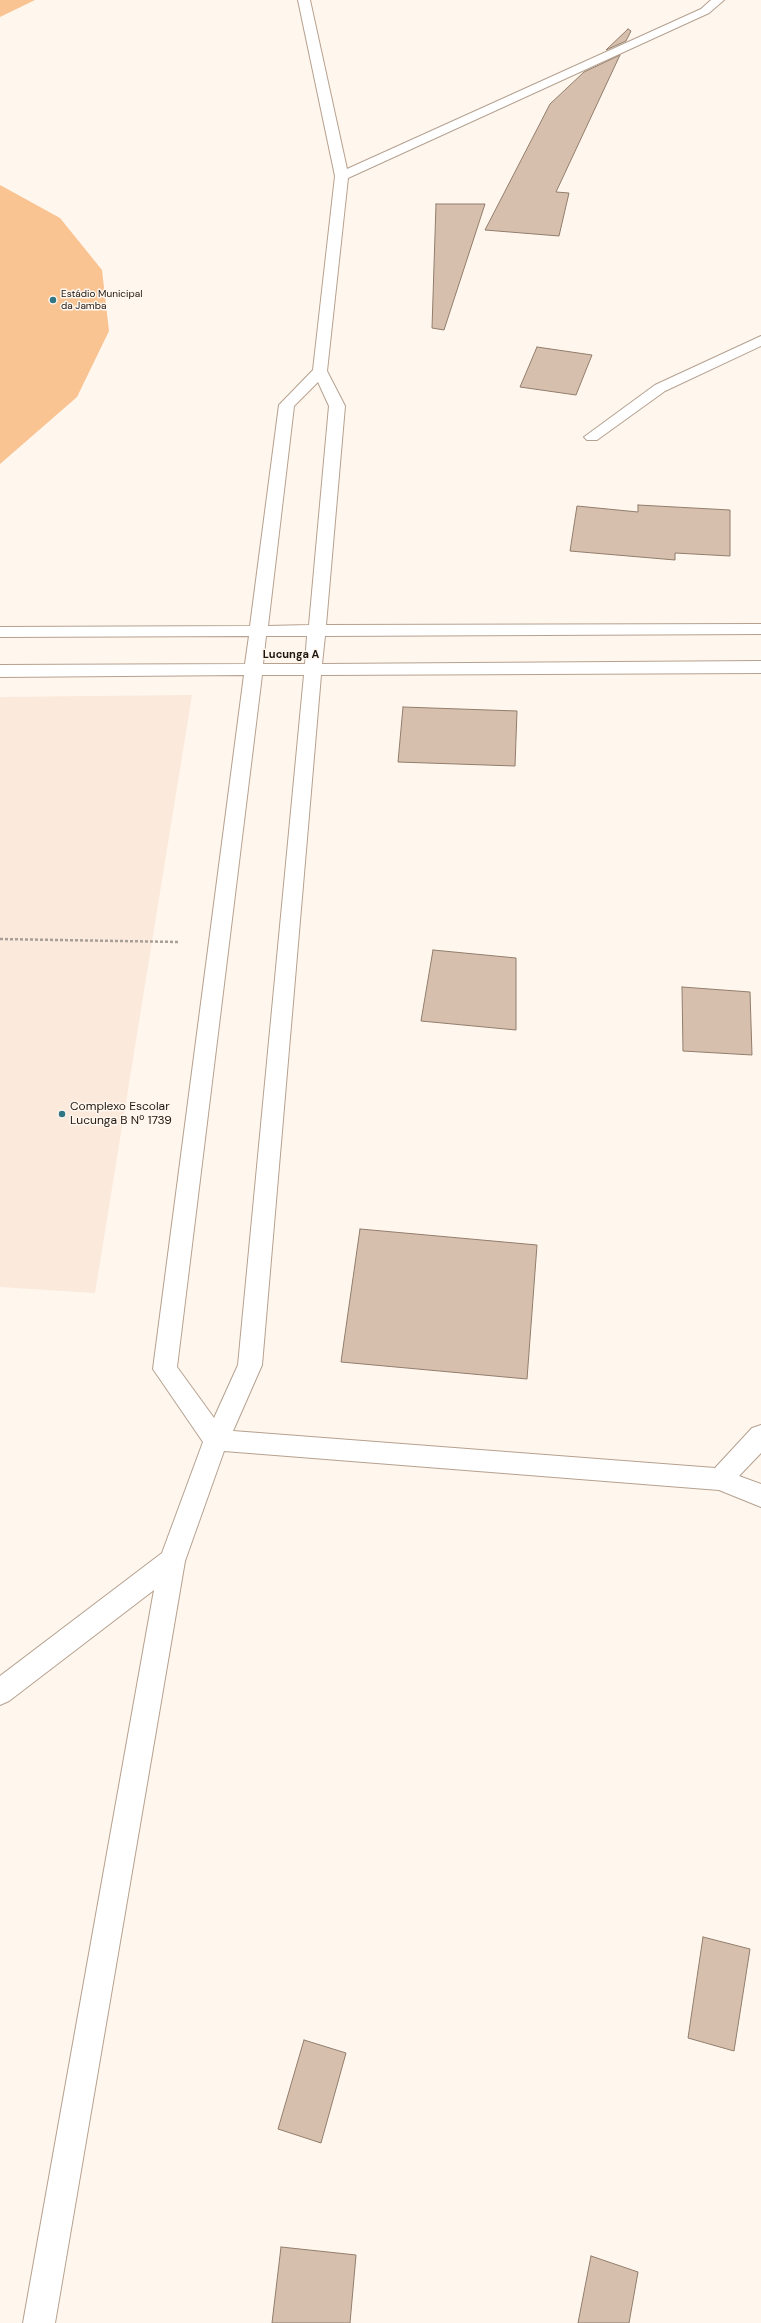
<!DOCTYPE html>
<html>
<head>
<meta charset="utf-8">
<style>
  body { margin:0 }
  canvas { display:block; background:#fff6ee }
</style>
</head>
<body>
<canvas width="761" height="2323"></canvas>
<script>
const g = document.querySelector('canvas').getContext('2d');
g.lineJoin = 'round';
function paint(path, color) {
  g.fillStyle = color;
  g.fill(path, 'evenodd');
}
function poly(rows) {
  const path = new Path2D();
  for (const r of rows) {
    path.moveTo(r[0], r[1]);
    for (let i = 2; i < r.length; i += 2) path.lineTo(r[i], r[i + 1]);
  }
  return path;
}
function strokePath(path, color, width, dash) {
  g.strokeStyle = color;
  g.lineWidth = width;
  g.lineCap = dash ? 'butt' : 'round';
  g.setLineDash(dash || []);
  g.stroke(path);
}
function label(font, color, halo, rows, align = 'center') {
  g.font = font + ' "DM Sans",sans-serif';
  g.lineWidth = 3;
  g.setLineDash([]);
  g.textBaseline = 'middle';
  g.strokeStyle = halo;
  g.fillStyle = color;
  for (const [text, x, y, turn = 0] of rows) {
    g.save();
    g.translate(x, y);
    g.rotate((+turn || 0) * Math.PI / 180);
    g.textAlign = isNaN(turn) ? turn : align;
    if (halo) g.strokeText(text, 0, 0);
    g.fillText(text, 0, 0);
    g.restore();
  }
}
paint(poly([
  [192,695,95,1293,0,1287,0,697]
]), '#fbe9db');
paint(poly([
  [0,0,35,0,0,17],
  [0,185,60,218,102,270,109,331,77,397,0,464]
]), '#fac392');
const building = poly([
  [628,29,631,31,626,41,606,50,628,29],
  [620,55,556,192,569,193,559,236,485,230,550,104,584,72,620,55],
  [436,204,485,204,444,330,432,328,436,204],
  [537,347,592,355,576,395,520,387,537,347],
  [638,505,730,510,730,556,675,553,675,560,570,551,577,506,638,512,638,505],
  [403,707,517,711,515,766,398,762,403,707],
  [433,950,516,958,516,1030,421,1021,433,950],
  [682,987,750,992,752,1055,683,1051,682,987],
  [360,1229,537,1245,527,1379,341,1362,360,1229],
  [703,1937,750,1949,734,2051,688,2038,703,1937],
  [304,2040,346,2053,321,2143,278,2129,304,2040],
  [281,2247,356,2255,350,2323,272,2323,281,2247],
  [591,2256,638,2272,629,2323,578,2323,591,2256]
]);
paint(building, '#d6c0ad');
strokePath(building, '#927d6c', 1);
const minor = poly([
  [298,0,310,0,347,169,637,38,701,9,711,0,724,0,709,13,348,178,327,371,345,406,326,625,761,624,761,634,325,636,322,664,761,661,761,673,321,675,262,1365,233,1431,715,1468,752,1428,761,1425,761,1453,739,1476,761,1484,761,1507,719,1490,224,1451,185,1561,55,2323,23,2323,154,1590,9,1701,0,1705,0,1676,162,1553,203,1442,153,1369,244,675,0,677,0,665,245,664,249,636,0,637,0,627,250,626,279,405,313,370,335,176,298,0],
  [318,382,329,406,309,625,268,626,294,406,318,382],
  [266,636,307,636,305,664,263,664,266,636],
  [262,675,304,675,238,1365,214,1418,177,1367,262,675],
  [761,336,761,346,665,391,597,440,587,440,584,437,655,385,761,336]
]);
strokePath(minor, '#b6a18f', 2);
strokePath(poly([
  [0,939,179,942]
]), '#a8a098', 2.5, [3, 2]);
paint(minor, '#fff');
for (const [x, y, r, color] of [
  [53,300,4,"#317684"],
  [62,1114,4,"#317684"]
]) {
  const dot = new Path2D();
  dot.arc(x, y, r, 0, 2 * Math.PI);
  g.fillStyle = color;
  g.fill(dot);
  strokePath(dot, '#fff6ee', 1.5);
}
label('10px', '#1e1710', '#fff6ee', [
  ["Estádio Municipal",61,294],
  ["da Jamba",61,306]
], 'left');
label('bold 11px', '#1e1710', '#fff6ee', [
  ["Lucunga A",291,655]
]);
label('12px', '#1e1710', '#fff6ee', [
  ["Complexo Escolar",70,1107],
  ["Lucunga B Nº 1739",70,1121]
], 'left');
</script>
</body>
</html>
